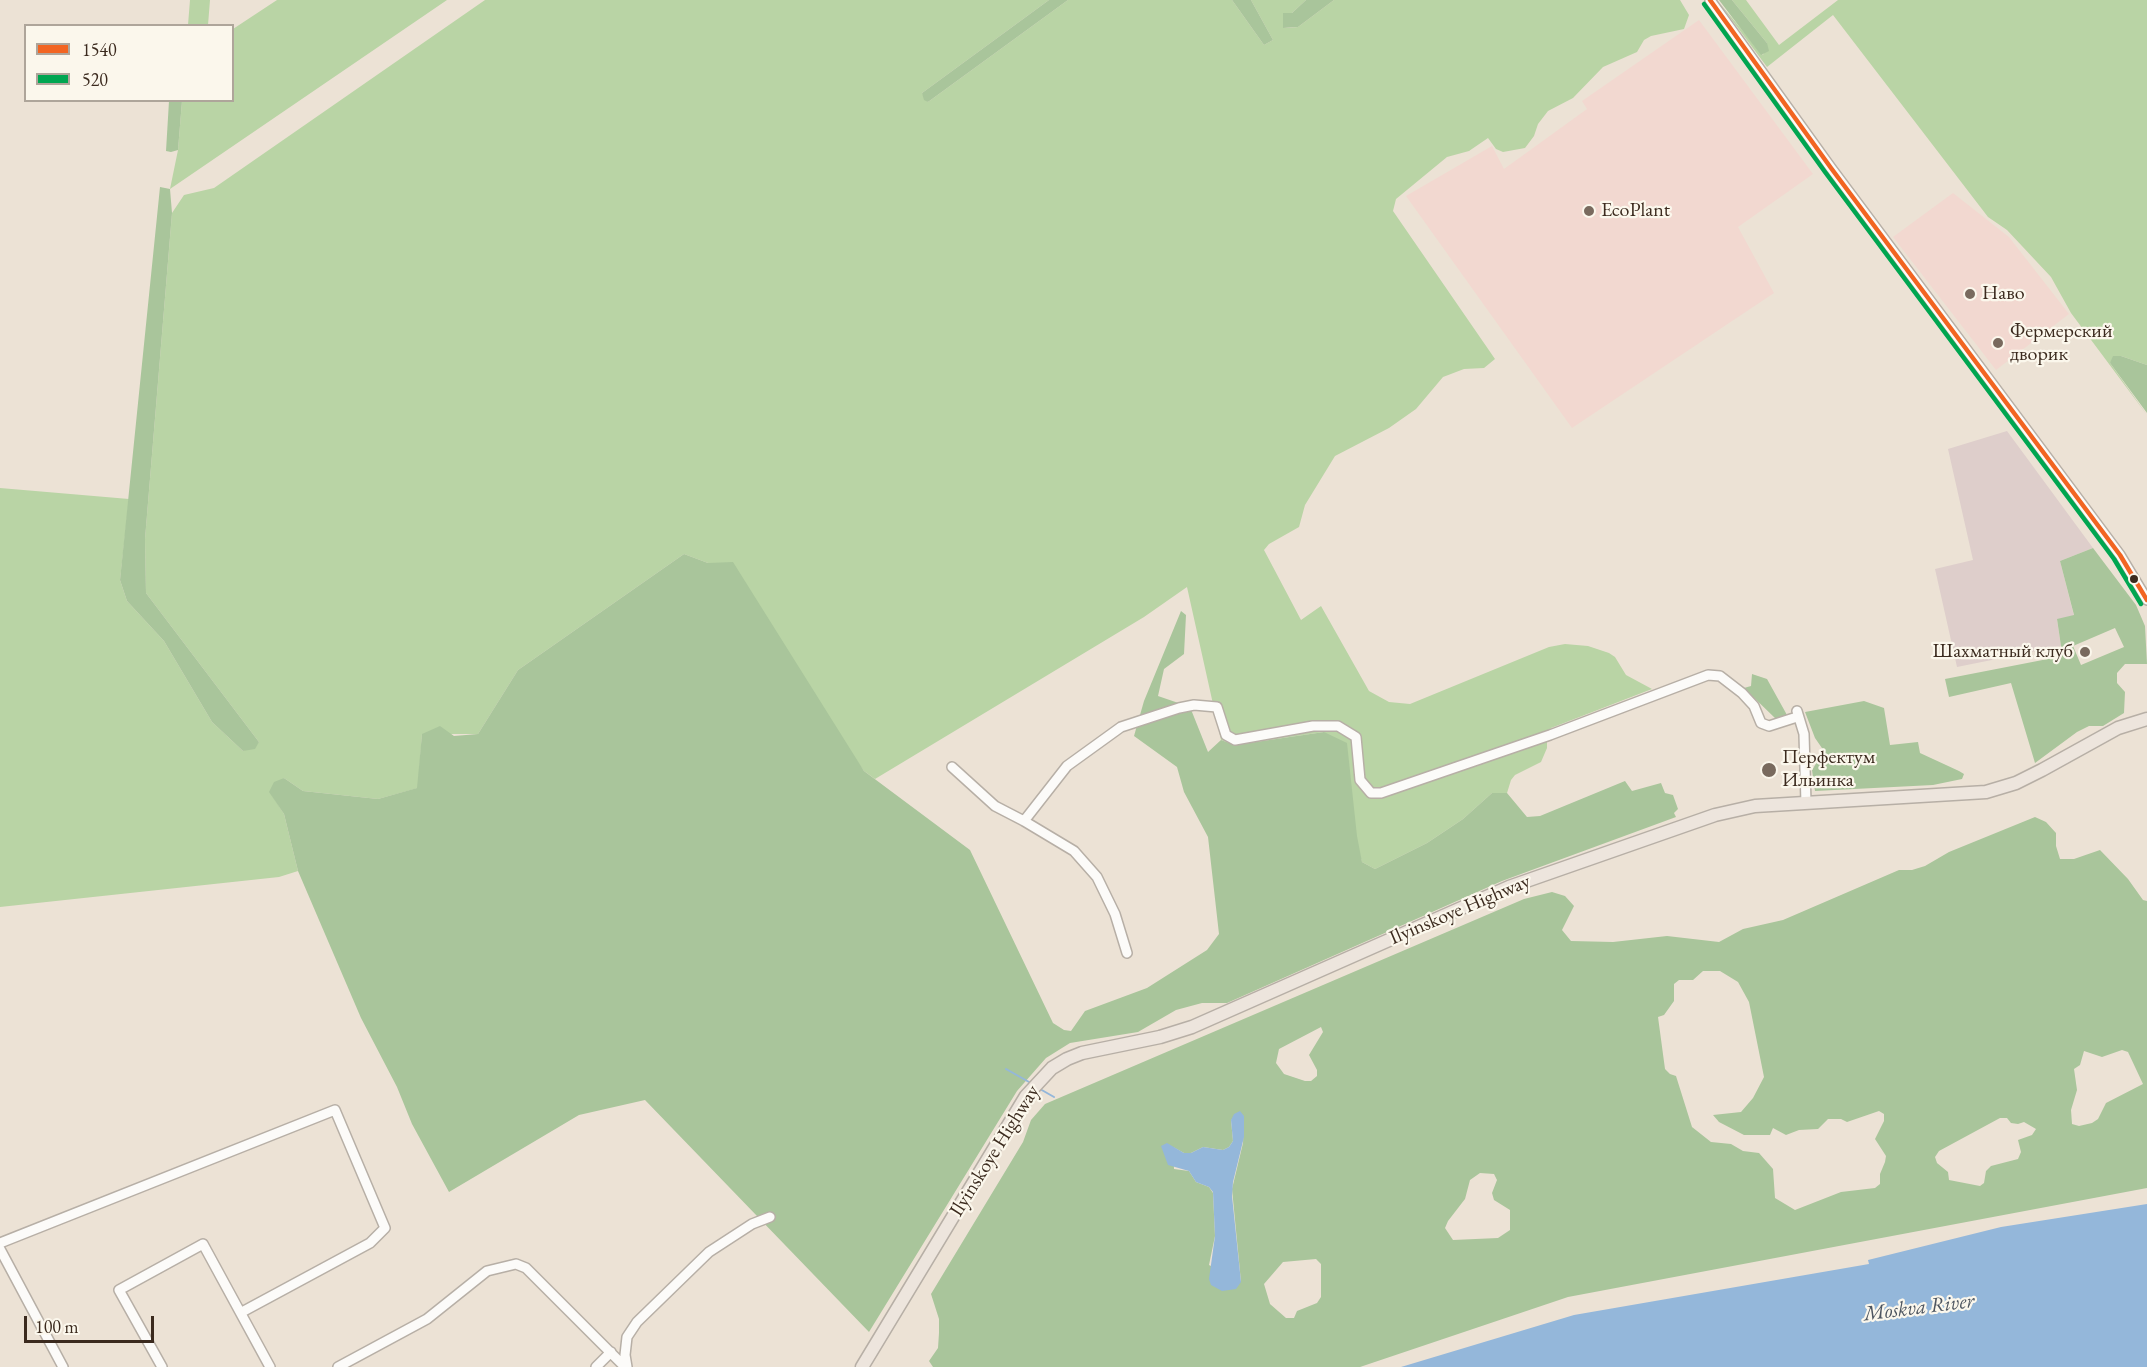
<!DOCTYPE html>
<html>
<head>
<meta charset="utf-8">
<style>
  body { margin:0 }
  #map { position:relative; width:2147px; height:1367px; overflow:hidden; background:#ece2d5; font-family:"EB Garamond",serif }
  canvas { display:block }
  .legend { position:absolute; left:24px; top:24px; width:210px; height:78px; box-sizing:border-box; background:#fbf7ec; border:2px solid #aea59a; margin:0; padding:8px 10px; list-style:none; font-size:18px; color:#3b2a1e }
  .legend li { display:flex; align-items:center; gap:12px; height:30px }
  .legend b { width:30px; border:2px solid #aea59a }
  .scale { position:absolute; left:24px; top:1316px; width:130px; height:27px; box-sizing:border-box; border:3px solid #3b2a1e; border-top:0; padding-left:8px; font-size:18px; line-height:21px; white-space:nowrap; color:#3b2a1e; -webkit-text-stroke:4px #fbf7ec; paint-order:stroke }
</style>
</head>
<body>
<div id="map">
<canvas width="2147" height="1367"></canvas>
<ul class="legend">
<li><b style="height:8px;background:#f26522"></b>1540</li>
<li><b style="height:8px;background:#00a651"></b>520</li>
</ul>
<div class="scale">100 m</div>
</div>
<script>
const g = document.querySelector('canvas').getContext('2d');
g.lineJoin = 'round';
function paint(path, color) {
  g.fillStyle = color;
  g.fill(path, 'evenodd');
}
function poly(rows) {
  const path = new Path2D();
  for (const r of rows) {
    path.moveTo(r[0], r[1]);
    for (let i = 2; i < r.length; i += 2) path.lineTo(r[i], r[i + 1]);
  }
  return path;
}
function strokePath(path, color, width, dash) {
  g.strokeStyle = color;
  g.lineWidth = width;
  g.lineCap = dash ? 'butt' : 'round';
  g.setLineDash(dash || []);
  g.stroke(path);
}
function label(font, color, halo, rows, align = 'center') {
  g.font = font + ' "EB Garamond",serif';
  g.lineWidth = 4.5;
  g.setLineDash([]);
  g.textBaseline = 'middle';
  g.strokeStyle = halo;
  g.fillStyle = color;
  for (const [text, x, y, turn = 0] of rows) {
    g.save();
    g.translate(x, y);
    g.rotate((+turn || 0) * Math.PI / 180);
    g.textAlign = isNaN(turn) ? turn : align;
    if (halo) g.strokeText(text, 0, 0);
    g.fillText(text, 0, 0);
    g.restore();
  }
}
paint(poly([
  [1699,20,1813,174,1738,227,1774,293,1572,428,1406,196,1492,146,1504,169,1587,109,1582,101],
  [1953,193,2009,237,2069,314,1996,370,1893,237]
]), '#f2d8d0');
paint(poly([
  [2007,431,2093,548,2060,561,2074,616,2057,620,2061,646,1957,667,1935,569,1973,560,1948,449]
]), '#dececb');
paint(poly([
  [190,0,210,0,208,25,188,25],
  [277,0,447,0,170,189,178,150,182,101,232,100,233,29],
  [485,0,1049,0,922,93,928,102,1068,0,1232,0,1264,45,1273,40,1251,0,1306,0,1292,13,1283,28,1287,28,1298,27,1334,0,1680,0,1689,15,1684,29,1651,36,1644,40,1637,52,1603,67,1573,98,1548,111,1538,124,1534,136,1525,148,1503,152,1496,149,1488,138,1469,151,1447,157,1396,199,1393,211,1495,359,1484,368,1464,369,1443,377,1416,409,1389,428,1335,456,1305,505,1299,527,1269,544,1264,550,1301,620,1321,606,1369,691,1389,702,1410,704,1549,647,1565,644,1588,646,1609,653,1615,657,1626,675,1652,689,1551,728,1547,734,1547,748,1541,762,1515,775,1511,780,1507,793,1492,793,1463,819,1427,843,1375,869,1362,862,1324,732,1235,745,1221,740,1187,587,1144,617,875,779,864,771,708,563,684,554,518,670,478,734,422,734,418,788,378,799,303,791,284,778,270,792,284,814,298,871,279,877,0,907,0,488,129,499,120,580,127,601,164,641,212,722,243,751,259,742,146,593,145,539,172,213,184,195,214,188],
  [1717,0,1763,55,1767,43,1732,0,1746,0,1779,45,1838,0,2147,0,2147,365,2121,356,2110,363,2147,415,2071,313,2051,277,2007,230,1988,217,1833,15,1767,67]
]), '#b9d4a5');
paint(poly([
  [1049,0,1068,0,928,102,924,100,922,93],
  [1232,0,1251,0,1273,40,1264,45],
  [1306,0,1334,0,1298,27,1283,28,1283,13,1292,13],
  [1719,0,1732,0,1767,43,1769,51,1761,55],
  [169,101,182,101,178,150,171,152,166,151],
  [160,187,170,189,172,213,145,539,146,593,259,742,255,749,243,751,212,722,164,641,127,601,120,580],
  [2113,356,2121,356,2147,365,2147,413,2110,363],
  [2093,548,2136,605,2145,626,2147,664,2125,664,2117,673,2117,683,2125,692,2124,713,2103,726,2089,726,2077,732,2035,763,2011,683,1949,697,1945,679,2058,657,2061,646,2057,619,2074,615,2060,561],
  [2115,628,2124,647,2081,665,2073,646],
  [684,554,708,563,733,562,864,771,970,850,1053,1023,1064,1030,1071,1031,1085,1011,1147,988,1207,950,1219,934,1208,837,1184,792,1177,767,1134,736,1144,701,1181,611,1186,615,1184,654,1164,669,1158,696,1190,707,1208,752,1221,740,1235,745,1324,732,1347,743,1357,836,1362,862,1375,869,1427,843,1463,819,1492,793,1507,793,1527,817,1540,816,1625,781,1632,791,1661,783,1665,793,1673,795,1678,809,1674,813,1676,817,1502,881,1227,1003,1202,1003,1176,1010,1138,1032,1070,1043,1046,1058,1017,1091,869,1332,645,1100,579,1115,449,1192,412,1124,397,1087,361,1018,298,871,284,814,269,792,274,782,284,778,303,791,378,799,417,788,422,734,440,726,454,736,478,734,518,670],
  [1752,674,1767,679,1787,715,1776,719,1744,688,1751,686],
  [1864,701,1884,708,1890,745,1918,742,1920,753,1959,771,1964,774,1962,779,1933,785,1815,791,1812,770,1824,751,1815,738,1805,712],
  [2035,817,2046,822,2056,833,2056,846,2060,859,2074,859,2100,850,2128,879,2143,900,2147,901,2147,1188,1568,1297,1360,1367,933,1367,929,1361,938,1348,939,1333,939,1319,931,1294,1023,1142,1031,1120,1045,1104,1524,899,1552,892,1565,896,1574,906,1562,930,1571,941,1613,942,1667,936,1719,942,1743,929,1783,920,1899,870,1912,870,1925,866,1949,852],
  [1703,971,1720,971,1738,982,1749,1002,1764,1077,1753,1098,1741,1112,1713,1115,1719,1122,1744,1135,1770,1135,1773,1128,1786,1135,1799,1130,1818,1129,1828,1119,1841,1119,1847,1122,1879,1111,1884,1114,1884,1121,1875,1139,1886,1156,1885,1162,1880,1174,1880,1184,1875,1188,1841,1192,1795,1210,1775,1198,1773,1169,1759,1153,1743,1151,1731,1144,1711,1142,1692,1127,1676,1076,1670,1074,1665,1069,1658,1017,1664,1015,1674,1001,1674,984,1679,980,1693,980],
  [1321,1027,1323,1032,1309,1055,1317,1070,1317,1076,1311,1081,1305,1081,1284,1074,1276,1063,1279,1049],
  [2122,1050,2128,1052,2143,1084,2106,1103,2098,1119,2092,1123,2079,1126,2072,1124,2071,1110,2077,1090,2074,1069,2080,1065,2084,1051,2102,1057],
  [1244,1116,1243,1143,1232,1189,1241,1282,1209,1265,1215,1236,1213,1193,1209,1187,1196,1182,1189,1171,1174,1169,1173,1147,1184,1153,1191,1153,1203,1147,1223,1150,1229,1147,1233,1141,1231,1120],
  [2000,1118,2007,1118,2011,1123,2018,1124,2024,1122,2036,1129,2032,1135,2018,1140,2021,1152,2018,1159,1991,1166,1986,1171,1984,1183,1980,1186,1949,1180,1948,1172,1937,1163,1935,1157,1939,1151],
  [1480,1173,1494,1174,1497,1180,1492,1193,1494,1200,1510,1210,1510,1230,1498,1238,1453,1240,1445,1228,1448,1221,1465,1199,1470,1180],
  [1316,1259,1321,1264,1321,1297,1317,1303,1297,1311,1294,1318,1286,1318,1270,1304,1264,1284,1283,1262]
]), '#a9c59b');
paint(poly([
  [1240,1111,1244,1116,1244,1137,1233,1182,1232,1196,1241,1282,1236,1289,1222,1291,1211,1285,1209,1279,1215,1236,1213,1192,1209,1187,1196,1182,1189,1171,1168,1165,1161,1146,1167,1143,1184,1153,1191,1153,1203,1147,1223,1150,1229,1147,1233,1141,1231,1120,1234,1114],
  [2147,1204,2147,1367,1401,1367,1574,1315,1869,1264,1868,1260,2001,1227]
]), '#94b7da');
strokePath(poly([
  [1006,1069,1029,1082],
  [1040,1089,1054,1097]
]), '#94b7da', 2);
const minor = poly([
  [1710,0,1831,168,2120,555,2147,600],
  [1797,711,1804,734,1806,803],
  [952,767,995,806,1024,821],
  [1127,953,1115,914,1097,877,1074,851,1024,821,1067,766,1121,727,1179,708,1194,705,1217,707,1226,735,1235,740,1313,726,1338,726,1356,737,1360,780,1371,793,1381,793,1550,735,1708,675,1720,676,1742,693,1754,706,1761,723,1769,726,1797,717],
  [0,1243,335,1110,385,1228,370,1243,242,1312],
  [0,1249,63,1367],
  [162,1367,119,1290,203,1244,270,1367],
  [338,1367,427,1319,487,1271,516,1264,526,1268,625,1367],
  [596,1367,611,1352],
  [627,1367,625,1355,627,1337,637,1322,709,1252,752,1224,770,1217]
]);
const major = poly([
  [862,1367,1026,1096,1052,1068,1067,1059,1082,1053,1160,1037,1192,1027,1509,887,1715,815,1755,806,1986,792,2016,783,2042,770,2118,728,2147,719]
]);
strokePath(minor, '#b7afa6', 12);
strokePath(major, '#b7afa6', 15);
strokePath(minor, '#fcfbf9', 9);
strokePath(major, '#ede5dd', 12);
strokePath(poly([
  [1710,0,1831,168,2120,555,2147,600]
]), '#f26522', 4.5);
strokePath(poly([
  [1704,4,1825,172,2114,559,2141,604]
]), '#00a651', 4.5);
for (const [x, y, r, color] of [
  [1589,211,6,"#796a5e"],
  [1970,294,6,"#796a5e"],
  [1998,343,6,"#796a5e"],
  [2134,579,5,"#3b2a1e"],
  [2085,652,6,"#796a5e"],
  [1769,770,8,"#796a5e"]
]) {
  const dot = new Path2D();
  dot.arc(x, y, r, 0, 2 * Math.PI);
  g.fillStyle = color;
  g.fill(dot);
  strokePath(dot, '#fbf7ec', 2);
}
label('20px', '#3b2a1e', '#fbf7ec', [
  ["EcoPlant",1601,211],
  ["Наво",1982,294],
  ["Фермерский",2010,332],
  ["дворик",2010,355],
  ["Шахматный клуб",2073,652,"right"],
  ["Перфектум",1782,758],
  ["Ильинка",1782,781]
], 'left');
label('20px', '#3b2a1e', '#fbf7ec', [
  ["Ilyinskoye Highway",1460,910,-23],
  ["Ilyinskoye Highway",995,1151,-58]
]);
label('italic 21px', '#4d5560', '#fbf7ec', [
  ["Moskva River",1919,1308,-7]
]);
</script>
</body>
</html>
